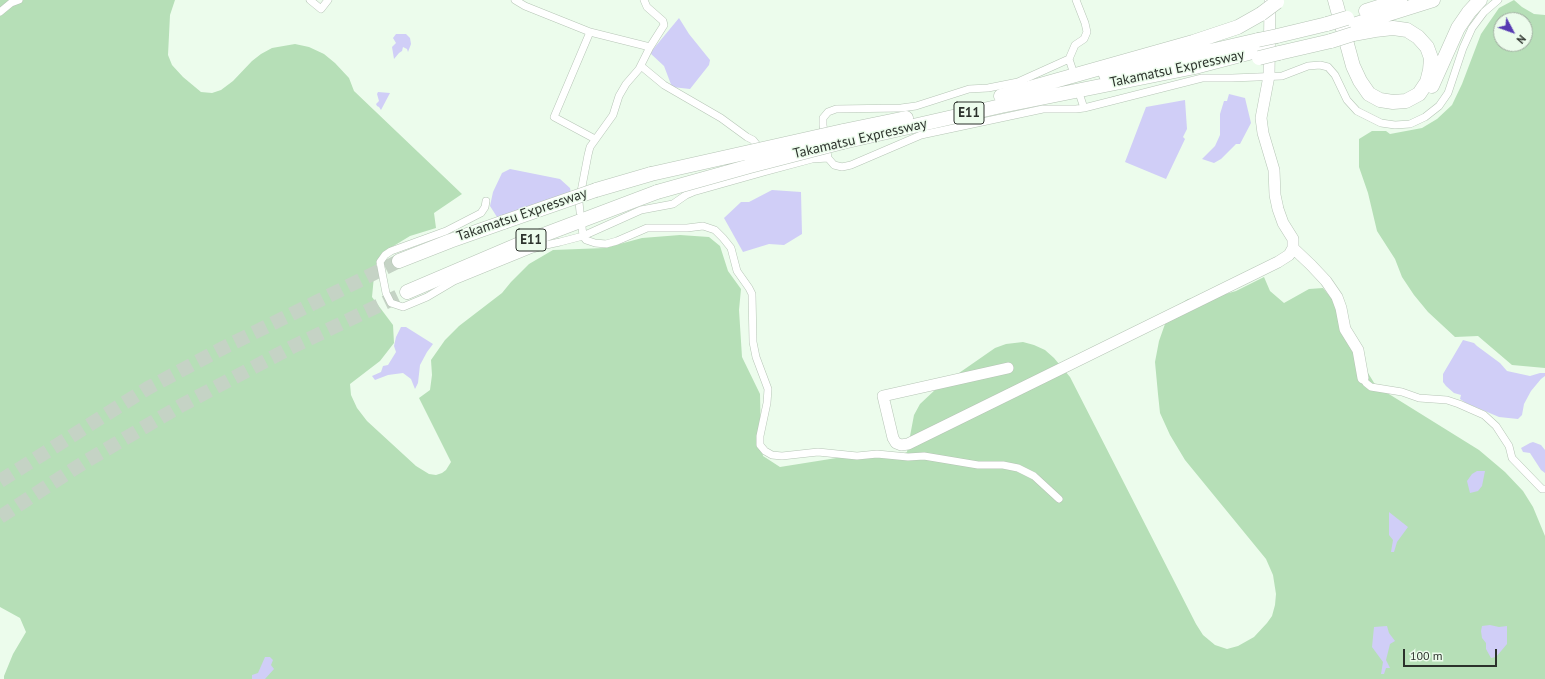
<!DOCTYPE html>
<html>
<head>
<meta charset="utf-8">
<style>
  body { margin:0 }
  #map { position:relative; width:1545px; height:679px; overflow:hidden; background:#ecfcec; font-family:"PT Sans",sans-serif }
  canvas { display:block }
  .north { position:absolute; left:1493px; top:12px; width:40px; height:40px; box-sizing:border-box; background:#ecfcec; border:1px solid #9fab9f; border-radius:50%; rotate:131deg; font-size:11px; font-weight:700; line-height:16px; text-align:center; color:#2b312b }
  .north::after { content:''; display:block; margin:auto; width:14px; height:18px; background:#563ab2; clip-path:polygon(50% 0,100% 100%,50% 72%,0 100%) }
  .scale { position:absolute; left:1403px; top:649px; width:94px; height:18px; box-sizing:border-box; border:2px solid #2b312b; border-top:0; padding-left:5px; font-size:12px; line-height:14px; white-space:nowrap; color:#2b312b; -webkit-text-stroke:3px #ecfcec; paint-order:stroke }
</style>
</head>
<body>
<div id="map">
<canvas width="1545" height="679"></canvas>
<div class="north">N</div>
<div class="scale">100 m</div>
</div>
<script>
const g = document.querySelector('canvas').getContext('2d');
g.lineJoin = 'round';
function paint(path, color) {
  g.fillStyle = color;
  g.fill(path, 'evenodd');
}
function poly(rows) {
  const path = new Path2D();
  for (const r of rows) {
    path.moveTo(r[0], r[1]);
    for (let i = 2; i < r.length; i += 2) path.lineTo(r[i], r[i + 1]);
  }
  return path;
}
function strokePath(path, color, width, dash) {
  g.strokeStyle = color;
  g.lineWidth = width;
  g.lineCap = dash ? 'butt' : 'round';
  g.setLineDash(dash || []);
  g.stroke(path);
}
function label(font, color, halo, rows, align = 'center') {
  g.font = font + ' "PT Sans",sans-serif';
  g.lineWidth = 3;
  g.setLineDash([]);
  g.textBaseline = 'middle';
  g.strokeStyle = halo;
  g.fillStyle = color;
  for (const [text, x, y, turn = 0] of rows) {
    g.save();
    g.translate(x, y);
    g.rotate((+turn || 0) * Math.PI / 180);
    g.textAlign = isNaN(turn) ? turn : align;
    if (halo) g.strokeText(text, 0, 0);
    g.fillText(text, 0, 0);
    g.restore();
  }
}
paint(poly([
  [0,0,175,0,170,15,168,55,172,65,183,77,201,92,212,93,221,90,233,81,252,61,261,54,272,48,295,44,309,47,324,54,335,63,349,78,354,91,462,194,434,213,436,228,410,236,387,250,375,266,372,297,393,325,394,343,380,361,350,384,351,395,357,408,367,421,416,466,429,474,436,475,442,473,446,470,451,462,419,398,430,390,432,375,431,360,445,340,459,326,502,293,511,282,529,264,553,250,605,248,642,238,680,235,709,237,720,246,728,271,741,289,739,310,742,357,760,394,761,441,763,456,780,467,849,456,898,456,907,452,914,415,920,404,936,389,995,348,1006,344,1023,342,1034,345,1045,350,1054,358,1070,377,1196,624,1203,635,1215,645,1227,649,1238,646,1254,637,1267,623,1272,616,1275,605,1276,594,1273,575,1266,559,1185,460,1170,435,1160,413,1158,394,1155,362,1159,341,1165,324,1173,312,1180,304,1188,299,1200,297,1211,298,1236,291,1264,277,1270,291,1284,303,1309,289,1323,288,1340,309,1341,329,1376,386,1479,450,1505,472,1523,491,1533,507,1545,536,1545,679,4,679,4,676,13,654,26,632,20,618,0,607],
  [1514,0,1522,7,1534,14,1545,15,1545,368,1512,365,1478,336,1455,337,1428,312,1414,295,1402,277,1395,259,1377,231,1368,193,1359,167,1359,139,1372,131,1386,131,1390,134,1422,128,1437,119,1452,105,1462,84,1481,34,1499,8],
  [1501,20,1525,20,1525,44,1501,44]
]), '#b6dfb7');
paint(poly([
  [679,18,689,34,710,60,709,65,690,89,672,87,664,66,650,53],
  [396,34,406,34,410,38,411,44,408,52,407,49,403,47,402,51,399,53,394,59,392,47,396,43,393,38],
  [378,92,390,93,381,110,379,107,377,106,376,104,379,101,377,94],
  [1229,94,1245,98,1251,123,1240,144,1236,144,1221,159,1214,163,1202,159,1215,146,1220,135,1220,114,1224,101,1227,101],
  [1185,100,1187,129,1183,137,1185,139,1166,179,1125,162,1146,107],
  [510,169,560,179,570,188,571,193,568,205,533,219,509,227,497,217,490,206,493,192,502,173],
  [772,190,801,192,802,234,784,245,769,244,743,252,724,218,741,202,749,202],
  [401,327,406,327,433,344,427,352,420,365,418,383,415,389,411,379,403,373,388,375,375,380,372,376,381,372,383,366,388,365,396,352,394,346,396,337],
  [1463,340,1474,343,1477,346,1500,363,1507,371,1530,376,1540,373,1545,373,1545,376,1541,379,1531,391,1524,404,1522,415,1518,419,1499,417,1466,403,1460,399,1461,395,1454,393,1446,386,1443,382,1443,374],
  [1533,442,1541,445,1545,450,1545,473,1541,470,1530,453,1523,452,1521,448,1530,443],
  [1477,471,1485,471,1482,486,1478,491,1470,493,1467,481,1472,474],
  [1389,512,1408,527,1397,542,1394,552,1391,552,1393,540,1389,535],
  [1490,625,1499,627,1507,626,1507,644,1496,657,1491,658,1486,649,1486,643,1482,638,1481,631,1482,626],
  [1387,626,1389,633,1395,641,1390,644,1386,660,1390,668,1386,668,1384,674,1381,674,1383,662,1372,647,1374,627],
  [265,657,270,657,273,660,271,665,274,669,265,679,252,679,252,675,258,673]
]), '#d0cef7');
strokePath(poly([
  [0,481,148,388,223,348,399,261],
  [0,517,83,463,182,405,292,347,407,292]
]), '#c5d3c5', 14, [14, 7]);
const street = poly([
  [310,0,321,9,328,0],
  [515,0,525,6,590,32,650,47],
  [0,12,11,3,19,0],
  [590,32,554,117,595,139],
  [1069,59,1075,45,1084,39,1087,32,1085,23,1076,0],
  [641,66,664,85,721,118,747,137,753,140,757,145,759,151],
  [1073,71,1069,59,1018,82,988,88,969,89,916,106,901,108,836,109,828,112,823,118,823,125,828,158,834,165,842,167,851,165,921,135,1043,109,1076,109,1084,108,1202,78,1232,78,1282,76,1308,66,1320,65,1328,67,1335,75,1347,100,1357,111,1381,123,1395,125,1410,124,1425,117,1439,106,1448,93,1463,48,1472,28,1484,12,1498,0],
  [1080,96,1084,108],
  [486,201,485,207,481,213,446,231,391,251,385,255,380,262,386,293,391,303,403,307,427,297,454,281,530,250,546,245,560,242,583,236,641,210,673,204,686,195,693,192,764,172,812,159,828,158],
  [580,212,579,202,588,155,590,147,613,115,619,96,626,84,639,69,650,47,664,25,663,21,647,7,644,0],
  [582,227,583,236,586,240,595,243,606,244,617,241,647,228,687,228,703,226,715,230,723,238,731,248,737,271,749,288,752,294,753,342,756,357,768,389,767,403,760,436,760,445,765,451,772,455,782,456,818,452,857,456,877,454,908,457,924,456,978,465,1003,465,1018,468,1034,476,1059,499],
  [1363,378,1366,383,1371,387,1402,392,1419,398,1447,400,1459,404,1484,415,1496,426,1509,446,1512,458,1542,489,1545,489]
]);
const secondary = poly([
  [1293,248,1311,265,1326,281,1337,297,1341,308,1345,329,1358,350,1363,378],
  [1008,368,883,396,893,438,896,443,901,445,908,444,1278,262,1289,255,1293,248,1293,239,1283,223,1278,209,1275,195,1274,170,1263,133,1261,118,1269,76,1270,1]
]);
const highway = poly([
  [1335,0,1353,66,1360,81,1369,94,1380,100,1393,102,1406,101,1419,94,1427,82,1430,70,1431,58,1427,47,1418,37,1407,30,1393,28,1375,30,1353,34],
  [1366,11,1400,0],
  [1350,26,1433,0],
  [1277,36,1327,24],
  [1279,53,1331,41],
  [1106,75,1258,40],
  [1432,86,1458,28,1469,12,1480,0],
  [1001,96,1193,42,1238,27,1261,14],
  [843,131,906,118],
  [843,142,1001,106,1195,67,1260,50],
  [596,190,651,174],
  [399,261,450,241,504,222],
  [407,292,522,243,657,192]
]);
strokePath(street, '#b6c5b6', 8);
strokePath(secondary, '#b6c5b6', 12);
strokePath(highway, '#b6c5b6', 15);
strokePath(street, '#fff', 7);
strokePath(secondary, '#fff', 11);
strokePath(highway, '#fff', 14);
const highwayBridge = poly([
  [1261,14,1277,2],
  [1327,24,1347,18],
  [1258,40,1277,36],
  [1331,41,1353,34],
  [1259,58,1279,53],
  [651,174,843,131],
  [657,192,750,166,843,142],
  [504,222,596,190]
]);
strokePath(highwayBridge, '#b6c5b6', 15, []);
strokePath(highwayBridge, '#fff', 14);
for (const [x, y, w] of [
  [969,113,30],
  [531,240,30]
]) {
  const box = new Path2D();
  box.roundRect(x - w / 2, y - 11, w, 22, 3);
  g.fillStyle = '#ecfcec';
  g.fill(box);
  strokePath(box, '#2b312b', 1);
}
label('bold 13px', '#2b312b', null, [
  ["E11",969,113],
  ["E11",531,240]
]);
label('14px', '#2b312b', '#ecfcec', [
  ["Takamatsu Expressway",1177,69,-12],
  ["Takamatsu Expressway",860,139,-13],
  ["Takamatsu Expressway",522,215,-19]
]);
</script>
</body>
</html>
